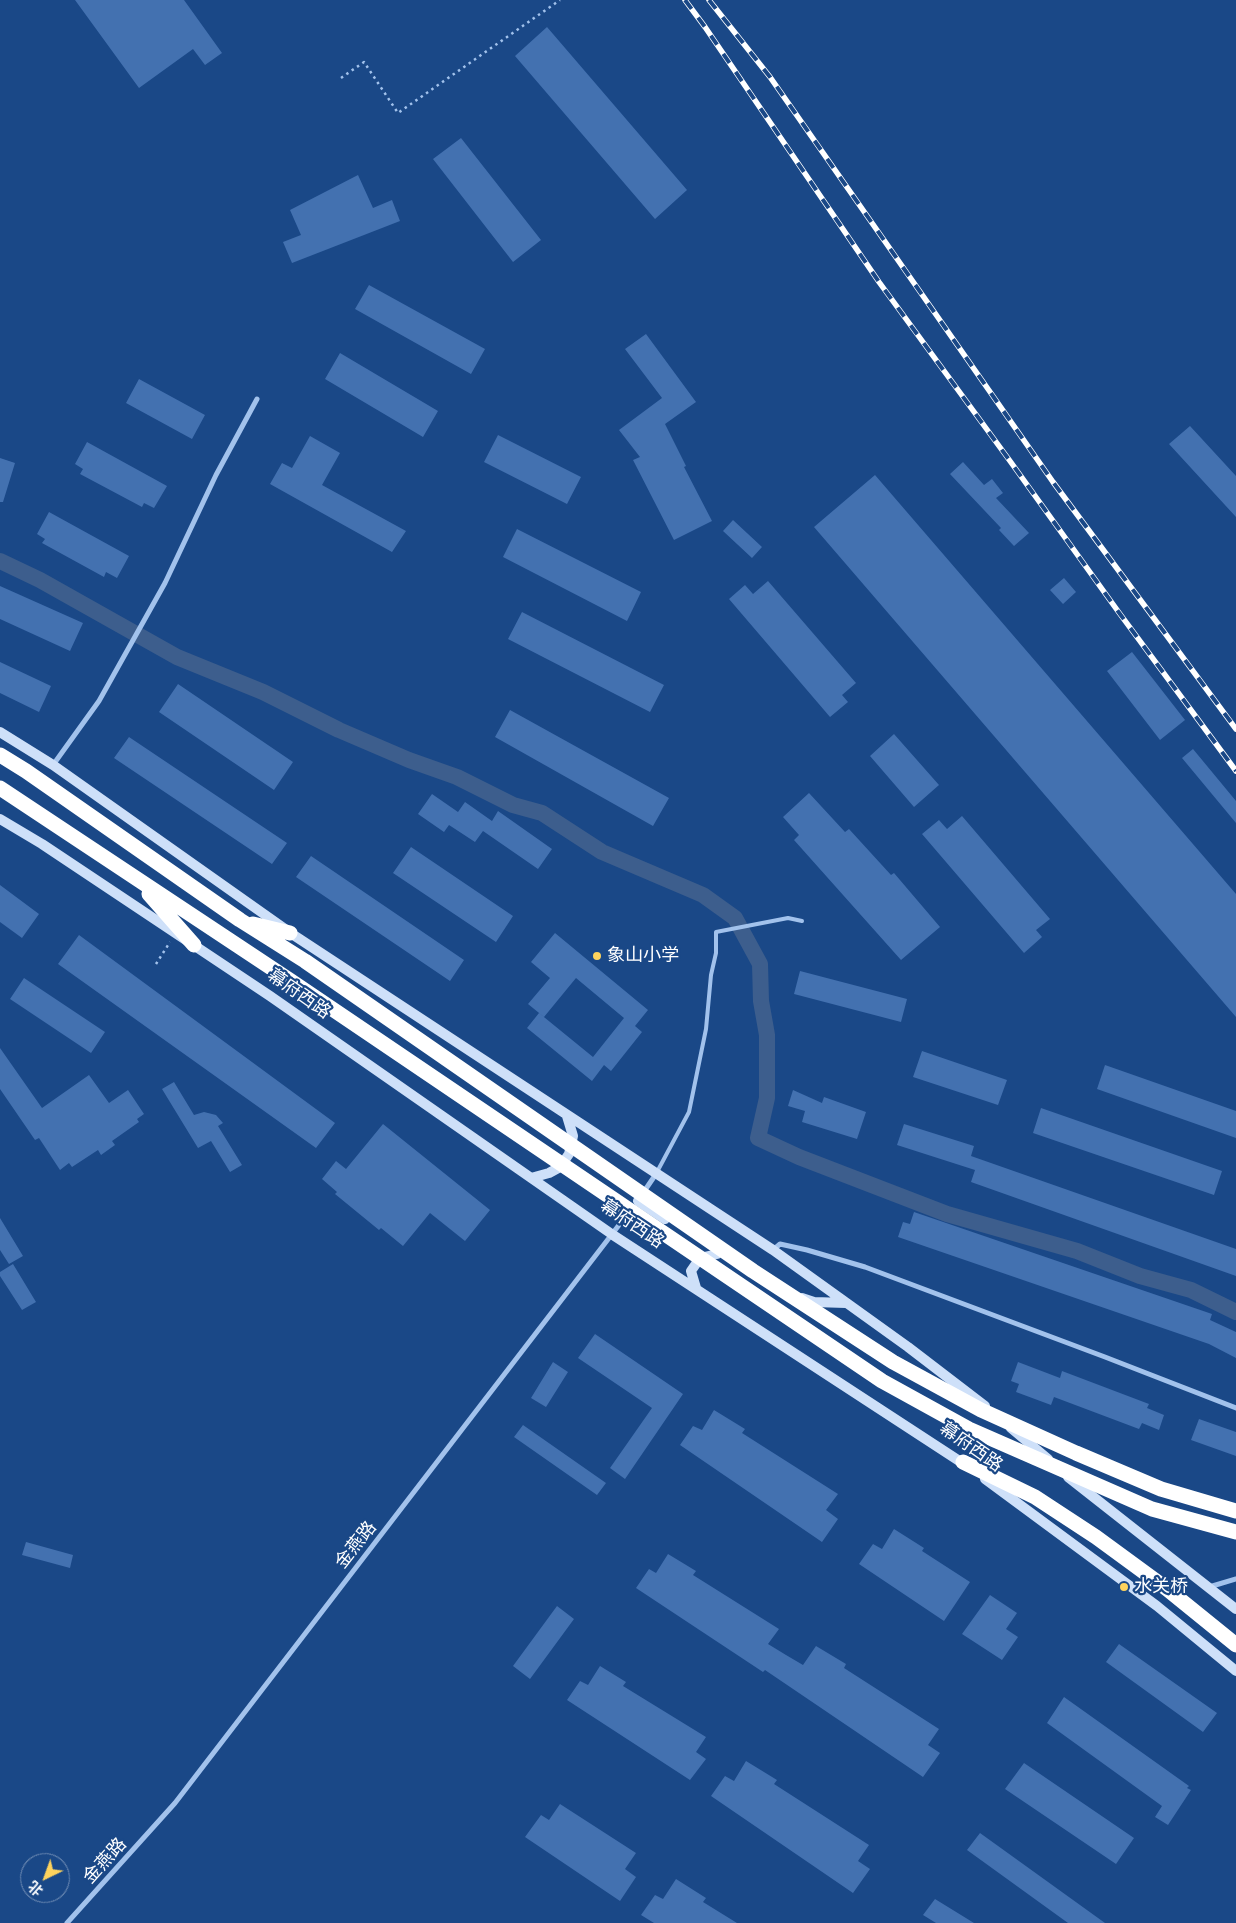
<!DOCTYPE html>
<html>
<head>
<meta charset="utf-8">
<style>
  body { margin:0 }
  #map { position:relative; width:1236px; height:1923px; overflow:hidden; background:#1a4887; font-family:"Work Sans","Noto Sans SC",sans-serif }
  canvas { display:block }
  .north { position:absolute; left:20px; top:1853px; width:50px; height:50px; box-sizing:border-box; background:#1a4887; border:1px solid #7691b7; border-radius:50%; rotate:222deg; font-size:14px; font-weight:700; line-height:20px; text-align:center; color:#fff }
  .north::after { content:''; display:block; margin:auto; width:18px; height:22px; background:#fed35d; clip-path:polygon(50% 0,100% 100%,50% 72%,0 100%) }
</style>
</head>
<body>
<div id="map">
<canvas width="1236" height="1923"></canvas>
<div class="north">北</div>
</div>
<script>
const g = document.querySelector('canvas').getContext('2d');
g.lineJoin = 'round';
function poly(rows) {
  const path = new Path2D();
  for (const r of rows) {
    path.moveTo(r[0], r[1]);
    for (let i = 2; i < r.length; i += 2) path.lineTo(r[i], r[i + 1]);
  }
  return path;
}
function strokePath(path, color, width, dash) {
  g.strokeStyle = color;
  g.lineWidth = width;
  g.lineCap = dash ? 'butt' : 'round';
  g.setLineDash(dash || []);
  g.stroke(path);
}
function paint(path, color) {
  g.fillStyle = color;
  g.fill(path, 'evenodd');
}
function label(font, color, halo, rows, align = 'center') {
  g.font = font + ' "Work Sans","Noto Sans SC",sans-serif';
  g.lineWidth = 4.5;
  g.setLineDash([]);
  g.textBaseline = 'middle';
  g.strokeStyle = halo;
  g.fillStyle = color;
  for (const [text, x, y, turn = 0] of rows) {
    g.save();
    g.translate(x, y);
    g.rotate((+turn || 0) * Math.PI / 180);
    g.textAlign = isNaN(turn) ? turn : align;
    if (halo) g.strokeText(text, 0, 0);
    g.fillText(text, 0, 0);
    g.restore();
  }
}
strokePath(poly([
  [0,561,40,580,177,657,263,692,339,730,409,760,457,777,513,805,542,813,602,852,703,895,735,918,760,964,761,1001,767,1035,767,1098,758,1138,799,1157,947,1214,1077,1251,1140,1276,1191,1290,1236,1312]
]), '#3d5e8d', 16);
paint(poly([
  [75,0,184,0,222,53,205,65,193,49,139,88],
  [547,27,687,190,655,219,515,56],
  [461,138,541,240,513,262,433,159],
  [358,175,373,208,392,200,400,221,292,263,283,242,301,235,290,210],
  [369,285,485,349,471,374,355,309],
  [646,334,696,402,665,424,686,466,684,467,712,521,674,540,633,460,640,457,619,430,662,398,625,349],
  [340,353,438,411,423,437,325,379],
  [139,379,205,415,192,439,126,403],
  [1190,426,1236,476,1236,517,1169,444],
  [498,435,581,477,567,504,484,462],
  [310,436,340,453,322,485,406,531,392,552,270,484,282,463,292,468],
  [87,442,167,486,154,508,144,503,142,507,80,474,83,469,75,464],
  [0,458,15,463,3,502,0,502],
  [963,462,984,485,992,479,1003,493,996,498,1029,533,1014,546,999,530,1001,528,950,474],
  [875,475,1236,894,1236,1017,814,527],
  [49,512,129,556,117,578,106,572,104,577,42,543,45,539,37,534],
  [733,520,762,547,752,558,723,531],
  [517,529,641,592,627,621,503,557],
  [1064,578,1076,592,1063,604,1050,590],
  [768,581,856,683,842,695,848,702,830,717,729,599,745,585,753,594],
  [0,586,83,623,70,651,0,619],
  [522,612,664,685,650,712,508,639],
  [1132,652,1185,720,1160,740,1107,671],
  [0,662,51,686,39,712,0,693],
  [178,684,293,762,274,790,159,712],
  [510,710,669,798,653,826,495,737],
  [894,734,939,785,914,807,870,756],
  [129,737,287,843,272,864,114,758],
  [1193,749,1236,801,1236,823,1182,758],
  [809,793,845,832,849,829,891,875,894,873,940,927,901,960,794,840,799,835,783,817],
  [432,794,458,812,465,802,492,821,498,811,552,849,538,869,483,831,475,842,449,825,444,832,418,814],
  [962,816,1050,919,1036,930,1042,937,1024,953,922,834,939,820,947,829],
  [411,847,513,916,496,942,393,873],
  [311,856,464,960,450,981,296,877],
  [0,885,39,914,22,938,0,922],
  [555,933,648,1010,635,1026,642,1032,611,1071,604,1065,592,1081,527,1028,539,1013,593,1057,624,1018,576,978,544,1017,528,1004,550,978,531,962],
  [79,935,335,1123,316,1148,58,964],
  [800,971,907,999,901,1022,794,994],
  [24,978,105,1032,91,1053,10,999],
  [0,1048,42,1108,89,1075,109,1103,128,1090,144,1114,137,1119,139,1122,112,1141,115,1145,101,1155,98,1150,72,1167,69,1163,60,1170,39,1138,35,1140,0,1089],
  [922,1051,1007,1080,998,1105,913,1077],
  [1105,1065,1236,1111,1236,1138,1097,1089],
  [174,1082,194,1115,204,1112,216,1115,223,1123,218,1126,242,1165,230,1172,211,1141,198,1148,162,1089],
  [793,1090,822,1103,824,1097,866,1112,857,1139,802,1122,805,1111,788,1106],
  [1041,1108,1222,1171,1214,1195,1033,1133],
  [383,1124,490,1210,465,1241,430,1213,403,1246,381,1228,379,1230,335,1194,337,1192,322,1179,336,1161,346,1169],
  [904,1124,974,1146,971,1156,1236,1249,1236,1276,971,1182,975,1170,897,1145],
  [914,1212,1212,1314,1210,1320,1236,1332,1236,1358,1209,1344,898,1237,903,1222,910,1224],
  [0,1218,23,1256,9,1264,0,1250],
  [13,1264,36,1302,22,1310,0,1276,0,1272],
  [595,1334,683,1394,625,1479,610,1468,652,1408,578,1358],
  [553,1362,568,1372,546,1407,531,1398],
  [1018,1362,1060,1378,1062,1371,1149,1404,1147,1408,1164,1415,1159,1430,1142,1423,1139,1429,1054,1397,1051,1405,1016,1392,1019,1384,1011,1381],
  [714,1410,745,1429,742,1433,838,1494,826,1510,838,1519,822,1542,680,1445,693,1426,702,1430],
  [1199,1419,1236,1432,1236,1456,1191,1440],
  [523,1425,606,1483,597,1495,514,1437],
  [894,1529,924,1548,922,1551,970,1582,944,1621,859,1564,873,1544,882,1549],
  [26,1542,73,1555,70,1568,22,1555],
  [668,1554,696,1571,693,1575,779,1629,768,1644,786,1655,803,1665,816,1646,846,1664,844,1668,939,1729,928,1745,940,1753,923,1777,765,1670,763,1672,636,1588,649,1569,656,1573],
  [990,1595,1017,1613,1006,1629,1018,1637,1002,1660,962,1634],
  [557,1606,574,1619,530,1679,513,1666],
  [1119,1644,1217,1713,1203,1732,1106,1662],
  [600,1666,626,1682,623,1686,706,1737,696,1752,706,1759,690,1780,567,1700,580,1681,588,1685],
  [1064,1697,1189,1786,1187,1788,1191,1790,1168,1825,1155,1817,1162,1806,1047,1723],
  [746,1761,777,1780,774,1784,869,1845,858,1861,870,1869,853,1893,711,1796,725,1776,734,1781],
  [1024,1763,1134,1838,1116,1864,1005,1789],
  [560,1804,636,1853,625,1869,636,1877,620,1901,525,1837,541,1815,549,1820],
  [980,1833,1105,1923,1068,1923,967,1850],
  [676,1879,706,1898,703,1902,737,1923,654,1923,641,1915,655,1895,663,1899],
  [935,1899,974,1923,936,1923,923,1915]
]), '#4371b0');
strokePath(poly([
  [341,78,364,62,398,113,560,0],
  [156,964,170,942]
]), '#a2c2ec', 2.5, [2.5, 4]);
strokePath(poly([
  [657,1172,689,1112,706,1029,711,975,716,953,716,932,788,918,802,921]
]), '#a2c2ec', 4);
strokePath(poly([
  [53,765,99,701,165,583,216,475,257,399],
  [643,1193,656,1174],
  [773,1250,780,1244,807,1250,865,1267,1105,1357,1236,1408],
  [1209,1587,1236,1579],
  [67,1923,175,1803,629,1212]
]), '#a2c2ec', 5);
strokePath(poly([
  [0,732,53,765,295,936,773,1250,908,1347,985,1406],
  [0,819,42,844,270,996,613,1235,967,1466],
  [531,1178,549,1173,560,1167,569,1154,573,1136,567,1116],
  [638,1201,665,1219],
  [696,1288,691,1271,700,1258,717,1254],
  [802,1298,814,1302,846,1303],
  [1011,1428,1048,1459],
  [1068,1477,1236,1609],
  [985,1479,1157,1606,1236,1671]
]), '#cee0f9', 10);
strokePath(poly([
  [0,755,26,771,240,920,305,961,753,1271,893,1362,981,1410,1076,1453,1161,1489,1236,1511],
  [0,788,291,981,882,1381,969,1429,1152,1509,1236,1532],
  [149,894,194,945],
  [253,924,290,933],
  [963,1462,1035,1497,1096,1537,1167,1589,1236,1645]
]), '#fff', 15);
const rail = poly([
  [685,0,705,27,879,282,1010,461,1120,614,1236,771],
  [709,0,770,77,1053,482,1236,729]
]);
strokePath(rail, '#fff', 5.5);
strokePath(rail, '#1a4887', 4, [11]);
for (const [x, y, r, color] of [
  [597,956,5,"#fed35d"],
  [1124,1587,5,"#fed35d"]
]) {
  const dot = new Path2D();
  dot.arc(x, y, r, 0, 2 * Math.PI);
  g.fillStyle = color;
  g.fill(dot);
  strokePath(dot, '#1a4887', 2);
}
label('18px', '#fff', '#1a4887', [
  ["象山小学",607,956],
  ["水关桥",1134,1587]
], 'left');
label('18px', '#fff', '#1a4887', [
  ["幕府西路",299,994,35],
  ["幕府西路",632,1224,34],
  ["幕府西路",971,1447,35],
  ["金燕路",356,1545,-52],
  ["金燕路",105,1861,-48]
]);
</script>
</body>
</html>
